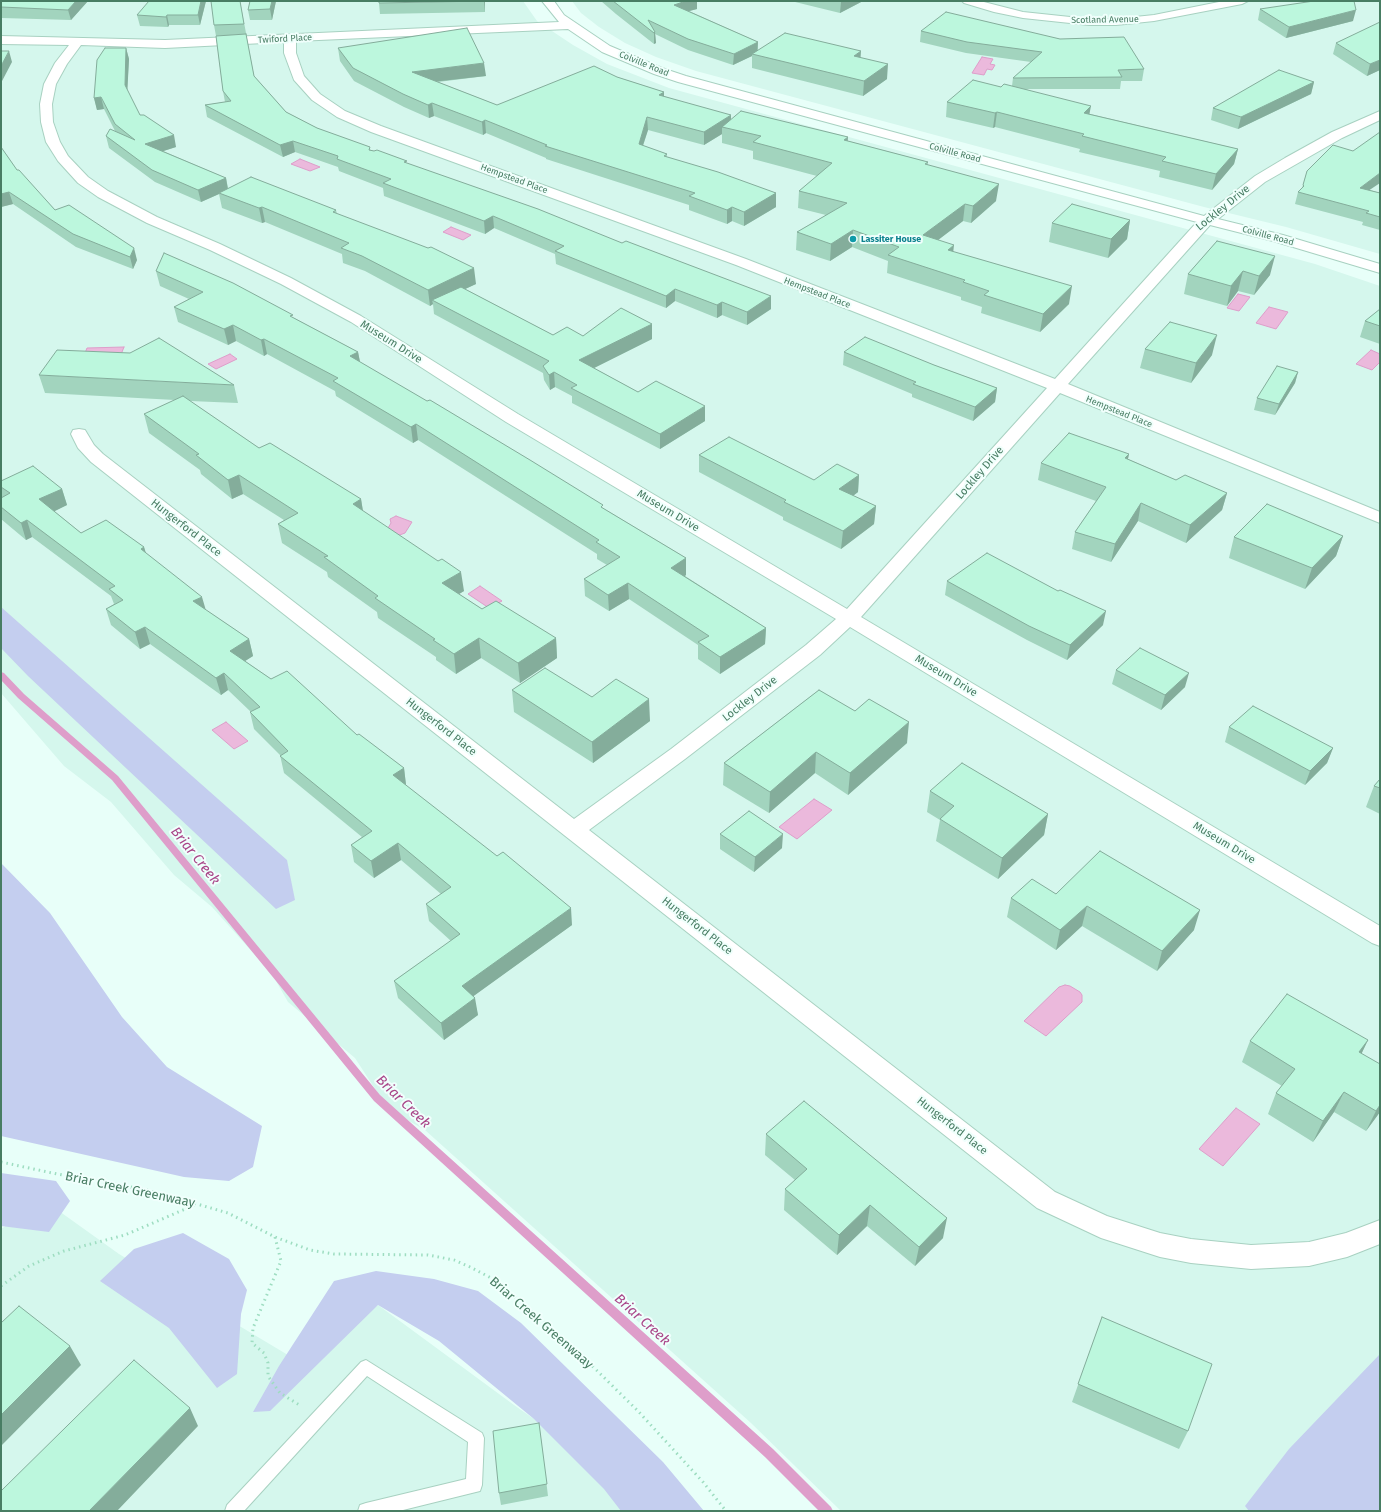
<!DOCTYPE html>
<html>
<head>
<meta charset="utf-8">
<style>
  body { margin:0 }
  #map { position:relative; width:1381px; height:1512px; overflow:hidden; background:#e8fff9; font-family:"Fira Sans",sans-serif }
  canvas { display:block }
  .frame { position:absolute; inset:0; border:2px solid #487d63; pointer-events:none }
</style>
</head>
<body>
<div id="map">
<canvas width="1381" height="1512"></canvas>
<div class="frame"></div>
</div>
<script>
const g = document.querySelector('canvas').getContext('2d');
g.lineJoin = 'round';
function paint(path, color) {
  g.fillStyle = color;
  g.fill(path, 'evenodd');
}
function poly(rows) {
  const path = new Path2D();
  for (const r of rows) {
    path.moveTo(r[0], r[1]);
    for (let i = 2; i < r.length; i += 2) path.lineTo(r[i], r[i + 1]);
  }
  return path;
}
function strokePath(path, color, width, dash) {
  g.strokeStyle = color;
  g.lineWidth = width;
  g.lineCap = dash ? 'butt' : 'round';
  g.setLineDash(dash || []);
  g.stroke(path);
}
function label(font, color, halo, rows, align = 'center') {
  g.font = font + ' "Fira Sans",sans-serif';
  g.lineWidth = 4;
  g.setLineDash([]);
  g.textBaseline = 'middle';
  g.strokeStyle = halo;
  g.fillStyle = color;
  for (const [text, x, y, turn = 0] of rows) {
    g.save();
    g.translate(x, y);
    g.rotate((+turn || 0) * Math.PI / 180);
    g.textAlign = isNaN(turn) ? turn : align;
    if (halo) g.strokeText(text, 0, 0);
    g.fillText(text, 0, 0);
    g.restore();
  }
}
paint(poly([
  [1,1,523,1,537,21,573,45,607,64,669,88,1315,264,1380,286,1380,1511,841,1511,751,1423,425,1130,388,1109,355,1058,288,1002,272,974,212,907,174,875,111,802,64,766,1,693],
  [572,1,1380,1,1380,254,1286,227,1204,207,696,71,656,57,625,43,599,27,581,13],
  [45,1201,119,1254,303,1364,378,1305,514,1405,644,1496,657,1511,1,1511,1,1229]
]), '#d5f7ed');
paint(poly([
  [1,607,287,860,295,900,276,909,28,676,1,648],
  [1,863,50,913,122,1017,167,1067,262,1126,253,1167,229,1181,184,1177,1,1136],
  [1,1173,56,1181,70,1201,49,1232,1,1226],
  [183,1233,229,1259,247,1290,241,1314,237,1374,217,1388,169,1328,100,1281,134,1249],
  [376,1271,434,1279,478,1291,521,1323,663,1462,704,1511,621,1511,604,1489,534,1419,439,1341,378,1305,270,1411,253,1412,279,1366,334,1281],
  [1380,1354,1380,1511,1249,1511,1245,1506,1289,1449]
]), '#c4ceef');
const water = poly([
  [982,57,993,59,990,64,995,65,992,70,987,69,984,75,972,73,982,57],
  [300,159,320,167,310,171,291,164,300,159],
  [451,227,471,235,463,240,443,232,451,227],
  [1238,294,1250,297,1239,311,1227,308,1238,294],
  [1269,307,1288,312,1276,329,1256,323,1269,307],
  [124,347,120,357,83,358,87,348,124,347],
  [1371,350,1380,354,1380,362,1372,370,1356,364,1371,350],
  [230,354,237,359,216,369,208,364,230,354],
  [396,516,412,522,405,533,397,536,388,528,391,523,390,519,396,516],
  [480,586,502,601,489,608,468,594,480,586],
  [226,722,248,741,234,749,212,730,226,722],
  [814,799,832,810,797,839,779,827,814,799],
  [1065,985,1070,986,1080,992,1082,995,1082,1002,1046,1036,1024,1021,1059,987,1065,985],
  [1236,1108,1260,1124,1223,1166,1199,1149,1236,1108]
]);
paint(water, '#ebb9dc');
strokePath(water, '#de9eca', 1);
paint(poly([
  [1,672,4,673,24,694,118,776,380,1095,773,1449,831,1507,833,1511,819,1511,765,1457,374,1101,112,780,18,698,1,680,1,672]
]), '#de9eca');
const service = poly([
  [366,1360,482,1433,484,1438,482,1485,480,1491,399,1511,358,1511,360,1505,366,1503,466,1479,468,1442,367,1376,244,1511,225,1511,227,1505,361,1362,366,1360]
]);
const minor = poly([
  [542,1,554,1,564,15,610,46,662,68,686,76,1204,216,1255,176,1285,158,1332,132,1380,111,1380,120,1342,138,1265,182,1218,219,1283,235,1380,264,1380,273,1273,241,1210,225,1068,384,1380,512,1380,523,1060,393,861,617,1380,926,1380,946,1372,943,850,627,820,655,685,759,589,830,1055,1192,1107,1216,1160,1233,1191,1239,1251,1245,1309,1242,1346,1233,1380,1220,1380,1244,1347,1257,1309,1266,1251,1269,1191,1263,1160,1257,1101,1238,1037,1208,91,462,78,448,71,434,73,430,79,429,85,430,94,445,103,454,574,819,671,749,806,645,836,619,506,422,351,322,281,284,210,250,147,223,98,197,78,183,58,161,46,142,41,122,40,104,44,84,55,63,69,45,1,44,1,36,165,40,559,22,542,1],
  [568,29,602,52,654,74,678,82,1197,222,1055,379,746,259,381,126,345,111,320,94,304,76,296,53,296,41,568,29],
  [284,42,284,53,294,80,312,100,337,117,371,132,736,265,1047,388,847,609,518,414,361,316,291,278,220,244,157,217,108,191,88,177,68,156,60,142,53,122,52,104,56,84,67,64,81,45,165,48,284,42],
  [962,1,980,1,1023,12,1089,19,1116,19,1154,15,1224,1,1248,1,1242,4,1154,21,1116,25,1089,25,1023,18,994,12,964,3,962,1]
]);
strokePath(service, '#a8d1c1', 2);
strokePath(minor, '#a8d1c1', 2);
strokePath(poly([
  [1,1162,57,1174,147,1190,197,1204,228,1213,275,1237,310,1250,334,1254,428,1255,454,1260,470,1267,495,1280,575,1349,638,1411,703,1482,726,1511],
  [275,1237,281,1261,253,1328,252,1343,264,1353,268,1363,268,1376,280,1393,301,1406],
  [1,1286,29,1266,64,1251,125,1235,197,1204]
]), '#9eddc1', 3, [1.5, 4]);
paint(service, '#fff');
paint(minor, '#fff');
paint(poly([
  [1,1,88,1,71,20,2,18,1,18],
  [206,1,200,25,169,25,168,27,140,26,137,15],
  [240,1,254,76,286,112,317,128,371,150,408,164,771,309,747,325,722,315,717,318,675,301,666,308,556,264,555,254,494,228,485,234,384,196,383,188,339,171,338,167,295,152,283,157,207,117,205,105,225,102,223,91,216,36,214,25],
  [250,1,276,1,272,20,250,20,248,10],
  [485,1,485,12,380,14,379,3],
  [601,1,697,1,697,9,689,11,758,42,758,51,860,57,887,79,863,96,752,68,752,56,733,65,688,50,655,34,656,43,654,44,616,14],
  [791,1,863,1,840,13],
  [1260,9,1353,21,1286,38,1258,20],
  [921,31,1144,69,1142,81,1121,81,1120,89,1026,89,1090,114,1238,149,1234,164,1212,190,1159,177,1160,171,1079,152,1080,149,995,127,993,128,946,117,947,102,1001,87,1012,86,1013,78,1031,62,966,53,920,42],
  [1336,43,1380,70,1367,76,1333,54],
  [126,48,129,59,127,91,140,115,176,147,163,151,226,178,228,188,336,210,337,214,476,284,465,289,553,335,583,336,652,324,652,339,594,368,638,392,705,421,660,449,572,403,572,396,555,387,550,390,544,380,543,373,434,314,433,304,430,306,365,271,343,263,342,254,265,222,262,223,222,208,219,194,201,202,155,182,109,148,106,136,115,131,104,109,97,110,94,98],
  [338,48,486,76,438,82,497,105,617,77,664,92,664,96,731,120,848,141,928,162,928,165,996,201,971,223,963,221,938,240,954,252,1069,304,1040,332,981,313,982,307,961,300,961,297,887,273,888,261,852,247,830,261,796,250,797,232,826,215,798,208,799,191,817,176,753,159,753,151,722,143,722,134,704,145,648,130,643,146,667,154,667,157,776,193,776,207,744,226,732,221,727,224,689,210,689,205,546,159,546,158,486,133,483,135,434,116,429,118,404,107,354,81,340,61],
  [1314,82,1311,94,1238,129,1211,120,1213,108],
  [1,147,17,170,55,210,137,260,133,269,76,247,13,204,1,207],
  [1307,171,1380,193,1380,230,1362,225,1363,222,1295,204,1298,192,1302,188],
  [1130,220,1127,239,1108,258,1049,242,1052,223],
  [1217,241,1270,275,1254,295,1238,291,1227,306,1184,294,1188,274],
  [156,271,294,318,358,352,360,362,686,558,686,575,685,576,766,628,765,644,720,674,698,659,698,645,629,599,609,611,585,596,584,579,607,565,597,559,597,554,418,440,413,443,336,396,335,391,267,354,264,356,236,341,228,345,178,322,174,307,189,299,160,286],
  [1380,309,1380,344,1360,337,1365,321],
  [1145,349,1212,355,1191,383,1140,368],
  [844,352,934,365,997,388,995,402,973,421,912,397,912,394,843,365],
  [1298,372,1295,383,1275,415,1254,410,1257,398],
  [39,375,234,385,238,403,190,401,259,448,361,499,363,511,464,591,459,594,482,609,556,638,557,658,520,683,481,658,456,674,436,660,436,657,378,618,377,612,328,577,327,572,282,543,278,524,284,520,243,494,232,499,201,474,200,470,149,433,144,414,175,400,45,393],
  [1129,454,1128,459,1176,480,1227,493,1222,510,1186,543,1138,521,1111,562,1072,549,1075,532,1096,501,1038,480,1041,463],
  [699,455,814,480,859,475,858,492,853,496,876,506,874,524,841,549,783,520,783,517,699,472],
  [1,481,62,489,67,505,54,511,81,533,144,547,146,553,206,610,249,639,253,656,245,661,271,679,357,735,404,768,406,785,406,786,572,925,473,996,478,1015,444,1040,398,998,394,981,451,941,429,921,426,904,441,894,401,860,374,878,354,862,351,845,362,837,284,773,280,755,254,729,250,712,251,712,228,690,221,695,150,644,140,649,111,625,106,609,114,604,111,596,32,537,26,540,1,519],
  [1343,536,1336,556,1305,589,1229,558,1234,537],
  [947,581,1103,625,1067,660,1027,640,945,595],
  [1116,670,1185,687,1161,710,1112,684],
  [512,690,592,697,650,721,593,763,514,712],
  [819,690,907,743,848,795,815,773,769,813,723,785,724,763],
  [1229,727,1333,748,1327,763,1305,785,1225,742],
  [1380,779,1380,814,1366,807,1374,786],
  [930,791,1048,814,1044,835,998,879,936,841,940,820,927,812],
  [720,834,782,848,754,872,720,849],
  [1056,894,1194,930,1157,971,1082,926,1056,950,1007,917,1011,898],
  [1368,1040,1361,1054,1380,1112,1366,1131,1334,1112,1313,1142,1268,1114,1276,1093,1282,1086,1242,1062,1250,1041],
  [766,1134,943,1238,915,1266,867,1226,837,1255,784,1210,785,1189,795,1180,765,1155],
  [1102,1317,1188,1431,1179,1449,1072,1402],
  [539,1423,548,1496,501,1505,499,1493]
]), '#a2d4be');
paint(poly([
  [76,1,88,1,71,20,68,10],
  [201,1,206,1,200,25,198,15],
  [272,1,276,1,272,20,270,9],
  [484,1,485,1,485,12],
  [686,1,697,1,697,9,674,15,674,5],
  [842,1,863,1,840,13,841,2],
  [1356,10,1353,21,1286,38,1289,27],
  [167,15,169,25,168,27,166,17],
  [655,32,656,43,654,44,654,33],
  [758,42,757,54,752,54,752,56,733,65,734,54],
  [126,48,129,59,127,97,125,85],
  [9,51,12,62,1,83,1,66],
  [861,51,860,66,854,56],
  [1380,60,1380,70,1367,76,1370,64],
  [484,63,486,76,414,84,412,72],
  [888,64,887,79,863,96,864,81],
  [1314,82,1311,94,1238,129,1241,117],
  [664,92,664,105,659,95],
  [101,97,104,109,97,110,94,98],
  [432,103,434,116,429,118,428,105],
  [1091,106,1088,121,1084,113],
  [997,112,995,127,993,128,995,113],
  [731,115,731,128,722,127,722,134,704,145,704,132],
  [647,117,648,130,639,157,639,144],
  [485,120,486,133,483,135,482,122],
  [174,135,176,147,148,156,145,144],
  [848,137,847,153,844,140],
  [293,141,295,152,283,157,280,145],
  [1238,149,1234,164,1212,190,1216,174],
  [1380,173,1380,183,1356,199,1360,188],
  [226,178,228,190,219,193,219,194,201,202,198,190],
  [999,184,996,201,971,223,973,206],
  [9,192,13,204,1,207,1,194],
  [776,193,776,207,744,226,744,212],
  [965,204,963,221,921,253,923,235],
  [262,207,265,222,262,223,259,208],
  [732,207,732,221,727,224,727,210],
  [493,216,494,228,485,234,484,221],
  [1130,220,1127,239,1108,258,1111,239],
  [853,230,852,247,830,261,831,244],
  [954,245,952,263,948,250],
  [134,248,137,260,133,269,130,257],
  [1275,256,1270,275,1254,295,1259,276],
  [474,268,476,284,437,302,432,300,433,304,430,306,428,290],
  [1243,271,1238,291,1227,306,1231,286],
  [1072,286,1069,304,1040,332,1043,314],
  [675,289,675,301,666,308,666,296],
  [771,296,771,309,747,325,747,312],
  [722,302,722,315,717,318,717,305],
  [652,324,652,339,580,375,579,360],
  [233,325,236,341,228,345,224,329],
  [1217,335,1212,355,1191,383,1196,363],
  [264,339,267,354,264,356,261,340],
  [358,352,361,367,350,356],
  [554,372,555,387,550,390,549,375],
  [1298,372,1295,383,1275,415,1279,404],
  [997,388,995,402,973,421,975,407],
  [705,406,705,421,660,449,660,434],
  [416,424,418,440,413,443,411,427],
  [1129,454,1125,471,1125,458],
  [239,475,243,494,232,499,228,480],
  [859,475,858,492,838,507,839,489],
  [62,489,67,505,45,516,39,499],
  [1227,493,1222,510,1186,543,1190,525],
  [361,499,364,518,353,504],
  [1141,503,1138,521,1111,562,1115,544],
  [876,506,874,524,841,549,843,531],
  [27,520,32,537,26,540,21,523],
  [1343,536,1336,556,1305,589,1312,568],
  [144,547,149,564,141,549],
  [686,558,686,575,672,584,671,568],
  [461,572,464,591,444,603,442,583],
  [628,583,629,599,609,611,608,595],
  [202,597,207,614,193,601],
  [1106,611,1103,625,1067,660,1070,645],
  [145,627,150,644,140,649,135,632],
  [766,628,765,644,720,674,720,657],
  [479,638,481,658,456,674,454,654],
  [556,638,557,658,520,683,518,663],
  [249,639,253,656,234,668,230,651],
  [224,673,228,690,221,695,216,678],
  [1189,673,1185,687,1161,710,1165,695],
  [649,699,650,721,593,763,592,742],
  [909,722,907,743,848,795,850,773],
  [1333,748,1327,763,1305,785,1310,771],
  [816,752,815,773,769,813,770,792],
  [404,768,406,785,396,792,393,775],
  [1048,814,1044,835,998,879,1002,858],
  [783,834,782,848,754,872,755,857],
  [398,843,401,860,374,878,371,861],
  [1087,906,1082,926,1056,950,1060,930],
  [571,908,572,925,464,1003,462,986],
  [1200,910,1194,930,1157,971,1162,951],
  [475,998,478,1015,444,1040,441,1023],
  [1368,1040,1358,1061,1359,1052],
  [1344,1092,1334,1112,1313,1142,1323,1121],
  [1380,1105,1380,1112,1366,1131,1376,1111],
  [870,1205,867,1226,837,1255,839,1235],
  [947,1218,943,1238,915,1266,919,1247],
  [70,1346,81,1365,1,1446,1,1415],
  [190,1408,198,1426,117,1511,89,1511]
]), '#84ad9b');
const building = poly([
  [1,1,76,1,68,10,1,7,1,1],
  [149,1,201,1,198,15,167,15,166,17,137,15,149,1],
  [211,1,240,1,244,24,214,25,211,1],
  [250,1,272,1,270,9,248,10,250,1],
  [379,1,484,1,379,3,379,1],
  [613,1,686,1,674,5,758,42,734,54,688,39,648,20,655,32,654,33,613,1],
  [1314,1,1354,1,1356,10,1289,27,1260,9,1314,1],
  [946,12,1060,39,1124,37,1144,69,1118,70,1122,77,1013,78,1042,52,967,42,921,31,946,12],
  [1380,22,1380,60,1370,64,1336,43,1380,22],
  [467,28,484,63,412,72,497,105,594,66,617,77,664,92,659,95,731,115,704,132,647,117,639,144,667,154,664,156,718,172,776,193,744,212,732,207,727,210,689,196,695,193,545,146,547,145,485,120,482,122,432,103,428,105,403,94,353,68,338,48,467,28],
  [785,33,861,51,854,56,888,64,864,81,752,54,785,33],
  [246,34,254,76,286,112,317,128,370,147,369,150,374,151,377,150,407,161,404,162,538,209,622,243,626,241,771,296,747,312,722,302,717,305,675,289,666,296,555,251,564,246,493,216,484,221,383,183,391,179,337,159,338,156,293,141,280,145,205,105,231,101,223,91,216,36,246,34],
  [105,48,126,48,125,85,140,115,144,115,174,135,145,144,226,178,198,190,152,170,106,136,110,129,135,140,115,124,101,97,94,98,97,60,105,48],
  [1,51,9,51,1,66,1,51],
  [1279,70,1314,82,1241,117,1213,108,1279,70],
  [973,80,1001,87,1004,84,1091,106,1084,113,1238,149,1216,174,1162,161,1166,157,1082,136,1084,134,997,112,995,113,947,102,973,80],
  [741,111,848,137,844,140,928,162,925,164,999,184,973,206,965,204,923,235,954,245,948,250,1072,286,1043,314,984,295,989,291,963,282,965,280,888,255,899,247,853,230,831,244,797,232,847,203,799,191,832,163,753,142,761,136,722,127,741,111],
  [1380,132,1380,173,1360,188,1380,193,1380,217,1366,213,1369,211,1298,192,1304,186,1303,185,1307,171,1333,145,1353,151,1380,132],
  [1,147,17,170,19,170,55,210,69,205,134,248,130,257,73,234,9,192,1,194,1,147],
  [251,177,336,210,333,212,428,248,431,247,474,268,428,290,362,256,341,248,349,243,262,207,259,208,219,193,251,177],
  [1072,204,1130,220,1111,239,1052,223,1072,204],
  [1217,241,1275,256,1259,276,1243,271,1231,286,1188,274,1217,241],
  [164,253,233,283,293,315,290,316,358,352,350,356,427,401,430,400,530,460,603,505,601,507,686,558,671,568,766,628,720,657,698,642,709,636,628,583,608,595,584,579,620,557,596,542,599,540,416,424,411,427,333,381,338,378,264,339,261,340,233,325,224,329,174,307,203,292,156,271,164,253],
  [461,287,553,335,567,327,583,336,621,308,652,324,579,360,638,392,656,381,705,406,660,434,571,388,577,385,554,372,549,375,543,366,549,361,432,300,461,287],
  [1380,309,1380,326,1365,321,1380,309],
  [1170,322,1217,335,1196,363,1145,349,1170,322],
  [865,337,934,365,997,388,975,407,913,384,916,382,844,352,865,337],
  [159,338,234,385,39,375,57,350,130,353,159,338],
  [1277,366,1298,372,1279,404,1257,398,1277,366],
  [183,396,259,448,270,443,361,499,353,504,438,561,442,559,461,572,442,583,482,609,496,601,556,638,518,663,479,638,454,654,433,640,435,639,375,598,378,596,324,557,328,556,278,524,298,513,239,475,228,480,196,455,199,454,144,414,183,396],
  [1069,433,1129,454,1125,458,1176,480,1185,475,1227,493,1190,525,1141,503,1115,544,1075,532,1106,487,1041,463,1069,433],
  [729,437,814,480,837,464,859,475,839,489,876,506,843,531,784,502,786,500,699,455,729,437],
  [33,466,62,489,39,499,81,533,106,520,144,547,141,549,202,597,193,601,249,639,230,651,271,679,287,671,357,735,359,734,404,768,393,775,497,856,503,852,571,908,462,986,475,998,441,1023,394,981,460,934,426,904,451,887,398,843,371,861,351,845,372,831,280,756,288,751,250,712,260,707,224,673,216,678,145,627,135,632,106,609,123,600,109,589,115,586,27,520,21,523,1,507,1,498,10,493,1,487,1,481,33,466],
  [1267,504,1343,536,1312,568,1234,537,1267,504],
  [987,553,1058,591,1060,590,1106,611,1070,645,1029,626,947,581,987,553],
  [1140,648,1189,673,1165,695,1116,670,1140,648],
  [545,668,592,697,616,679,649,699,592,742,512,690,545,668],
  [819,690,855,711,869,699,909,722,850,773,816,752,770,792,724,763,819,690],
  [1253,706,1333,748,1310,771,1229,727,1253,706],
  [962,763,1048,814,1002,858,940,819,954,806,930,791,962,763],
  [1380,779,1380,788,1374,786,1380,779],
  [749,811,783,834,755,857,720,834,749,811],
  [1100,851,1200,910,1162,951,1087,906,1060,930,1011,898,1032,879,1056,894,1100,851],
  [1287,994,1368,1040,1359,1052,1380,1064,1380,1105,1376,1111,1344,1092,1323,1121,1276,1093,1295,1069,1250,1041,1287,994],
  [804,1101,947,1218,919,1247,870,1205,839,1235,785,1189,807,1169,766,1134,804,1101],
  [19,1306,70,1346,1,1415,1,1323,19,1306],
  [1102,1317,1212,1364,1188,1431,1078,1384,1102,1317],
  [134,1360,190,1408,89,1511,1,1511,1,1491,134,1360],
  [539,1423,547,1484,499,1493,493,1431,539,1423]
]);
paint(building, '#bcf7dd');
strokePath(building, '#84ad9b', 1);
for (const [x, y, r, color] of [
  [853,239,4,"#0f9aa8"]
]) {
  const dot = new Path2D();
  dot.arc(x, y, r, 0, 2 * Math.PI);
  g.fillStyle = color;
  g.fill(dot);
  strokePath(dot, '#f0fffc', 1.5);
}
label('9px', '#487d63', '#f0fffc', [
  ["Scotland Avenue",1105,20,-1],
  ["Twiford Place",285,39,-3],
  ["Colville Road",644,64,22],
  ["Colville Road",955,153,15],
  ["Hempstead Place",514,179,20],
  ["Colville Road",1268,236,15],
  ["Hempstead Place",817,293,21],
  ["Hempstead Place",1119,412,22]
]);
label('bold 9px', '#0d838f', '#f0fffc', [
  ["Lassiter House",861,239]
], 'left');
label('11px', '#487d63', '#f0fffc', [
  ["Lockley Drive",1223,208,-39],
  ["Museum Drive",391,342,32],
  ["Lockley Drive",980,473,-49],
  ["Museum Drive",668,511,31],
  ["Hungerford Place",186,528,38],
  ["Museum Drive",946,676,31],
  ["Lockley Drive",750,699,-38],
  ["Hungerford Place",441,727,38],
  ["Museum Drive",1224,843,31],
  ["Hungerford Place",697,926,38],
  ["Hungerford Place",952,1126,38]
]);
label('13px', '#487d63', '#f0fffc', [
  ["Briar Creek Greenwaay",130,1190,12],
  ["Briar Creek Greenwaay",541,1323,41]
]);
label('italic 14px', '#a94689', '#f0fffc', [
  ["Briar Creek",195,856,51],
  ["Briar Creek",403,1102,44],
  ["Briar Creek",642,1320,42]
]);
</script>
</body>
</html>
